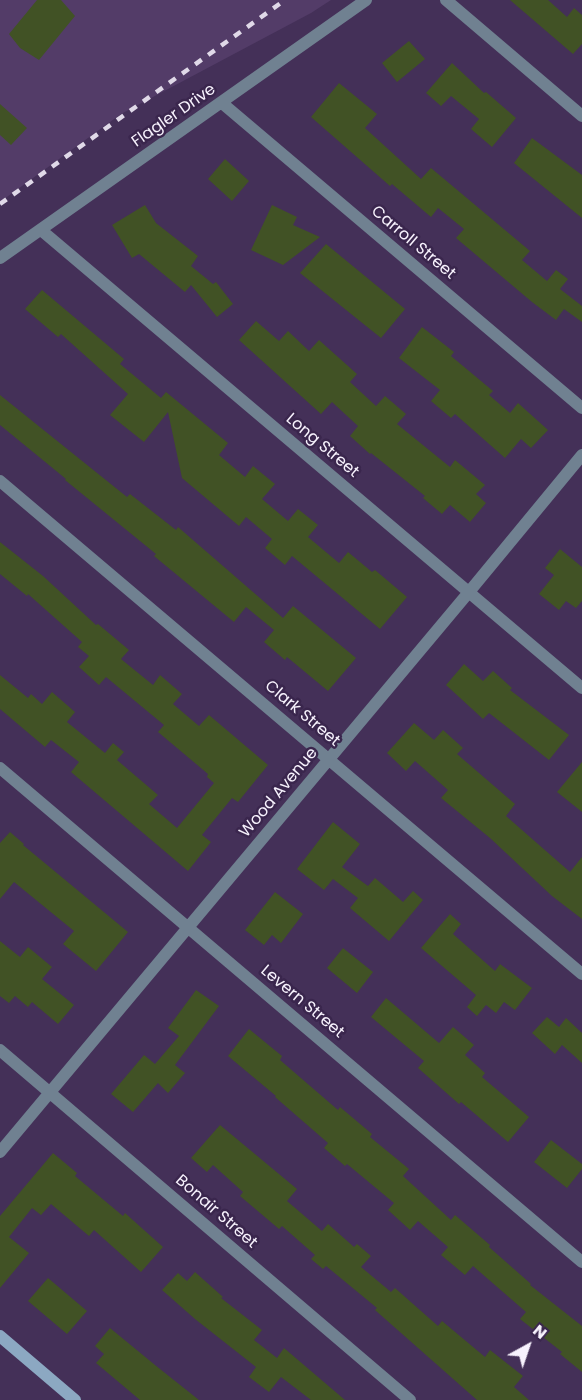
<!DOCTYPE html>
<html>
<head>
<meta charset="utf-8">
<style>
  body { margin:0 }
  #map { position:relative; width:582px; height:1400px; overflow:hidden; background:#443058; font-family:Poppins,sans-serif }
  canvas { display:block }
  .north { position:absolute; left:498px; top:1316px; width:60px; height:60px; -webkit-text-stroke:4px #3a264d; paint-order:stroke; rotate:40deg; font-size:16px; font-weight:700; line-height:24px; text-align:center; color:#f7f2fd }
  .north::after { content:''; display:block; margin:auto; width:21px; height:27px; background:#f7f2fd; clip-path:polygon(50% 0,100% 100%,50% 72%,0 100%) }
</style>
</head>
<body>
<div id="map">
<canvas width="582" height="1400"></canvas>
<div class="north">N</div>
</div>
<script>
const g = document.querySelector('canvas').getContext('2d');
g.lineJoin = 'round';
function paint(path, color) {
  g.fillStyle = color;
  g.fill(path, 'evenodd');
}
function poly(rows) {
  const path = new Path2D();
  for (const r of rows) {
    path.moveTo(r[0], r[1]);
    for (let i = 2; i < r.length; i += 2) path.lineTo(r[i], r[i + 1]);
  }
  return path;
}
function strokePath(path, color, width, dash) {
  g.strokeStyle = color;
  g.lineWidth = width;
  g.lineCap = dash ? 'butt' : 'round';
  g.setLineDash(dash || []);
  g.stroke(path);
}
function label(font, color, halo, rows, align = 'center') {
  g.font = font + ' Poppins,sans-serif';
  g.lineWidth = 5;
  g.setLineDash([]);
  g.textBaseline = 'middle';
  g.strokeStyle = halo;
  g.fillStyle = color;
  for (const [text, x, y, turn = 0] of rows) {
    g.save();
    g.translate(x, y);
    g.rotate((+turn || 0) * Math.PI / 180);
    g.textAlign = isNaN(turn) ? turn : align;
    if (halo) g.strokeText(text, 0, 0);
    g.fillText(text, 0, 0);
    g.restore();
  }
}
paint(poly([
  [0,0,331,0,311,13,121,114,0,202]
]), '#533c68');
paint(poly([
  [37,0,61,0,75,16,39,60,20,48,9,34],
  [510,0,548,0,567,17,574,8,582,15,582,44,573,54],
  [409,41,425,59,397,82,382,63],
  [452,63,484,93,486,92,516,118,492,147,471,129,479,119,451,96,441,106,426,93],
  [339,83,377,114,365,128,421,179,431,168,530,251,522,260,547,281,556,270,568,279,560,289,582,306,582,322,564,309,556,320,532,302,456,238,464,229,438,208,431,217,392,184,390,186,311,117],
  [0,104,27,128,11,145,0,135],
  [532,138,582,175,582,218,514,163],
  [225,159,249,181,232,201,208,179],
  [145,205,156,223,198,256,191,266,213,284,216,282,233,304,217,317,191,285,185,292,139,254,132,258,112,225],
  [272,205,297,217,293,225,320,237,283,265,251,250],
  [326,244,405,309,381,338,300,273],
  [42,290,124,359,120,364,161,398,166,392,228,443,219,455,245,477,253,466,275,484,262,499,288,521,298,509,318,525,308,537,339,563,348,552,372,572,375,570,407,597,380,629,292,556,285,565,265,548,272,539,246,517,239,526,182,478,168,412,144,442,110,415,128,394,61,334,58,337,25,309],
  [256,321,279,341,288,331,309,351,319,340,357,374,350,382,376,406,385,396,406,414,397,424,450,467,455,460,485,485,476,494,486,503,470,522,450,505,442,514,423,498,425,496,371,453,370,454,350,436,358,426,332,402,321,414,239,340],
  [422,327,454,352,451,356,493,391,489,395,510,413,518,403,548,430,531,448,521,439,505,458,455,414,451,418,431,401,440,390,399,358],
  [0,395,127,497,130,494,176,530,178,527,283,618,293,606,356,658,328,691,287,657,285,660,264,642,274,630,246,607,234,622,154,556,156,554,65,480,66,479,0,425],
  [0,542,43,576,96,625,98,624,129,650,121,659,153,685,160,675,182,694,173,704,199,726,209,715,268,765,238,802,232,798,202,835,211,842,188,871,71,772,79,762,51,740,45,747,0,709,0,675,28,698,31,694,42,704,52,692,75,712,67,722,105,753,113,743,124,752,117,760,158,795,149,804,177,828,214,783,207,777,208,774,158,732,164,725,106,677,99,685,79,667,89,656,78,647,82,642,28,594,27,596,0,574],
  [560,549,582,567,582,601,576,608,566,601,559,610,539,594,554,575,545,568],
  [464,664,483,681,493,671,512,688,510,690,569,735,549,760,489,713,483,719,446,685],
  [414,723,434,740,443,730,463,748,457,754,515,804,506,816,570,872,582,857,582,919,552,896,490,838,441,798,448,790,415,761,406,771,387,753],
  [582,762,582,812,557,792],
  [333,822,360,844,342,867,368,886,375,878,403,902,413,891,423,900,389,941,350,908,358,898,333,879,324,890,297,869],
  [10,832,24,844,23,845,128,932,96,971,63,944,74,931,14,882,0,899,0,843],
  [275,892,303,914,281,943,272,935,264,945,245,930],
  [450,914,461,924,453,934,495,971,500,964,532,988,515,1010,504,1002,496,1013,486,1005,477,1016,467,1007,476,995,421,948],
  [0,941,20,957,28,947,52,967,42,979,74,1005,58,1024,32,1002,28,1007,15,996,9,1003,0,996],
  [343,948,373,972,357,993,327,968],
  [196,990,219,1006,175,1065,185,1073,168,1093,158,1083,133,1112,111,1094,144,1055,155,1064,179,1036,168,1028],
  [386,998,439,1043,453,1027,474,1045,465,1055,485,1073,482,1077,529,1117,508,1142,461,1102,459,1104,418,1068,424,1061,371,1017],
  [547,1017,559,1027,566,1018,582,1033,582,1063,562,1045,555,1054,532,1033],
  [249,1029,282,1056,280,1060,338,1110,340,1107,372,1134,370,1137,409,1169,403,1176,451,1220,455,1215,490,1245,489,1247,531,1284,530,1285,582,1326,582,1372,560,1354,562,1352,520,1319,526,1312,473,1266,465,1275,441,1255,448,1247,418,1221,410,1230,388,1210,394,1203,347,1164,345,1166,324,1148,328,1143,275,1097,276,1096,228,1056],
  [220,1125,297,1189,287,1201,322,1231,328,1224,354,1247,357,1244,371,1256,361,1267,391,1292,395,1288,438,1326,442,1321,485,1357,490,1350,523,1376,514,1387,529,1400,477,1400,375,1310,377,1308,326,1266,323,1269,311,1259,315,1255,282,1226,279,1229,240,1196,243,1192,213,1165,207,1172,191,1158],
  [551,1140,582,1164,582,1169,567,1188,534,1162],
  [53,1153,77,1173,75,1176,123,1216,125,1213,163,1247,141,1272,94,1230,89,1236,51,1204,41,1215,32,1208,9,1237,29,1253,0,1288,0,1216],
  [195,1272,223,1297,221,1298,262,1330,254,1340,277,1358,284,1348,345,1400,311,1400,281,1377,269,1392,249,1377,256,1367,195,1319,162,1290,178,1273,187,1281],
  [48,1278,87,1311,67,1334,28,1301],
  [110,1328,155,1365,199,1400,140,1400,96,1363,104,1354,95,1346]
]), '#415225');
strokePath(poly([
  [446,0,582,116],
  [222,103,582,408],
  [41,230,582,688],
  [0,258,366,0],
  [0,481,582,974],
  [0,768,582,1262],
  [0,1050,410,1400],
  [0,1152,469,592,582,455]
]), '#708191', 12);
strokePath(poly([
  [0,1336,75,1400]
]), '#8ca8c2', 12);
strokePath(poly([
  [0,204,285,0]
]), '#e0d9e8', 4.5, [8, 8]);
label('16px', '#f7f2fd', '#3a264d', [
  ["Flagler Drive",174,116,-35],
  ["Carroll Street",413,243,40],
  ["Long Street",322,446,40],
  ["Clark Street",302,714,40],
  ["Wood Avenue",279,793,-50],
  ["Levern Street",302,1002,40],
  ["Bonair Street",216,1212,41]
]);
</script>
</body>
</html>
